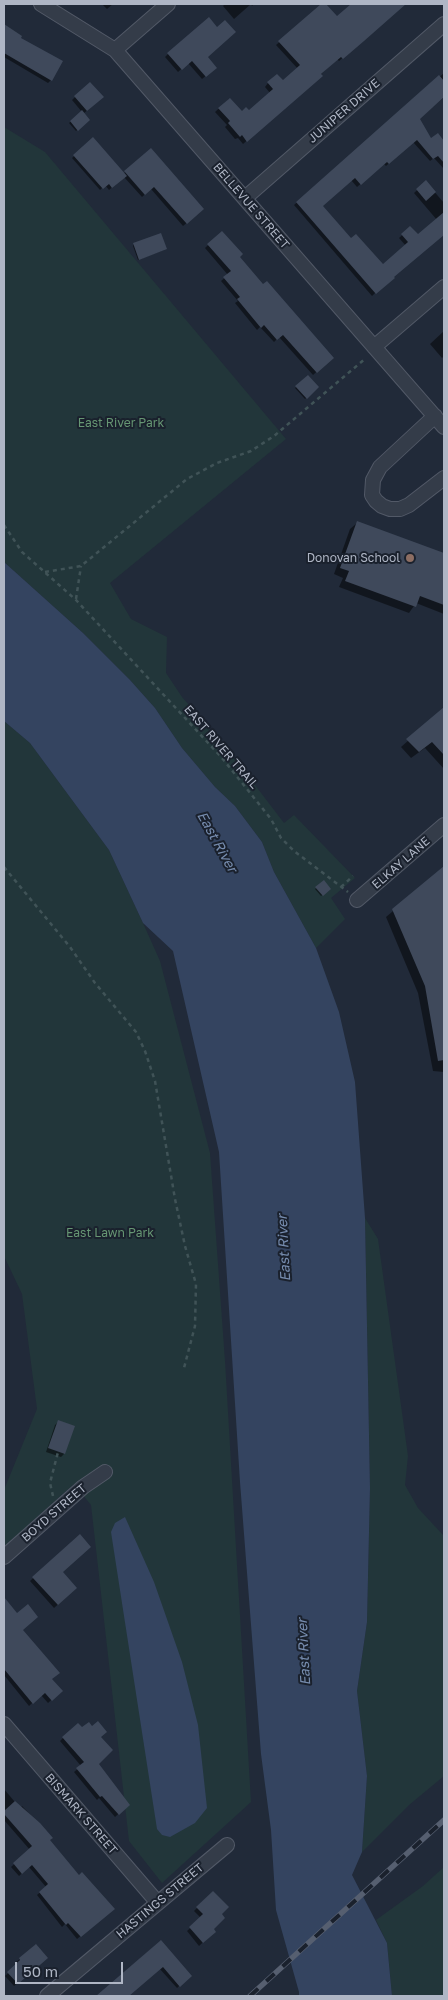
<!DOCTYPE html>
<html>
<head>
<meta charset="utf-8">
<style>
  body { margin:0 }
  #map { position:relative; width:448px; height:2000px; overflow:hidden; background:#212a39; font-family:"Golos Text",sans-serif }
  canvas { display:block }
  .frame { position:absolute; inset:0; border:5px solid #afb6c5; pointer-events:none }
  .scale { position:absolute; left:15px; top:1962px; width:108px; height:22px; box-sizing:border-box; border:2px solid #afb6c5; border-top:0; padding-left:6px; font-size:15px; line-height:18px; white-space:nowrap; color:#afb6c5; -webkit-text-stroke:4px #1a212d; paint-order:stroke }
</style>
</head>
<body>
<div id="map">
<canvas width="448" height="2000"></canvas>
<div class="frame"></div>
<div class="scale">50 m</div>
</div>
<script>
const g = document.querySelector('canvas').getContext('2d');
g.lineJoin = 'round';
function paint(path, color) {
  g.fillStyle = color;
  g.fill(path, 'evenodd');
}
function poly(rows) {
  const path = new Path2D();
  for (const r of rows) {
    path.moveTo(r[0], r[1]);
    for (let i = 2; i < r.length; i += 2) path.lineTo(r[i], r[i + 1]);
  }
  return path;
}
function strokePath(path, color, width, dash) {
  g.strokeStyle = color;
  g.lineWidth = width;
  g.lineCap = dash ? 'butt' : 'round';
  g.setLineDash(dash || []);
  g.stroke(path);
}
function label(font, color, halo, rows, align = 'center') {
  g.font = font + ' "Golos Text",sans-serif';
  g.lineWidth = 4;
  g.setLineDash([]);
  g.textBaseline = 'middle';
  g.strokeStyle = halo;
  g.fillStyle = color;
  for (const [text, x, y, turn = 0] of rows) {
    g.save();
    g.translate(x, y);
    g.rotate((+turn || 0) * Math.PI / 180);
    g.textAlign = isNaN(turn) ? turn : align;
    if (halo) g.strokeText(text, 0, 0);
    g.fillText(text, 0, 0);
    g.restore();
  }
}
paint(poly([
  [4,127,45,152,286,439,110,583,131,619,167,637,166,673,182,697,229,751,284,823,294,815,355,878,331,898,345,919,316,948,274,872,262,842,235,806,215,787,182,748,155,708,130,680,83,633,4,562],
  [4,721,30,743,109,850,143,923,160,961,210,1153,225,1361,251,1802,162,1883,129,1841,91,1505,74,1484,4,1547,4,1490,37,1409,22,1294,4,1256],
  [365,1218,378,1239,408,1456,405,1485,418,1508,444,1536,444,1776,409,1805,362,1852,367,1776,357,1691,367,1622,370,1488],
  [444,1867,444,1996,392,1996,387,1943,376,1920,423,1886]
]), '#22363a');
paint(poly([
  [4,562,83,633,130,680,155,708,182,748,215,787,235,806,262,842,274,872,316,948,339,1012,355,1082,365,1218,370,1488,367,1622,357,1691,367,1776,362,1852,352,1875,387,1943,392,1996,299,1996,299,1992,276,1910,271,1830,261,1754,240,1482,219,1152,173,951,143,923,109,850,30,743,4,721],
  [125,1517,154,1582,182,1662,198,1725,207,1808,195,1823,170,1837,162,1835,157,1829,111,1532,115,1523]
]), '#344460');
paint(poly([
  [102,4,113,4,107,9],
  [225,4,254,4,252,6,251,4,234,19,223,6],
  [323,4,337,18,353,4,356,4,361,10,369,4,405,4,339,61,337,59,293,101,243,144,238,138,235,139,225,127,227,125,215,112,229,99,242,113,249,112,270,93,265,87,268,83,283,82,298,69,276,45],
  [4,26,21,36,19,38,51,80,48,83,4,57],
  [168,54,206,57,212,71,202,79,188,63,178,72,165,57],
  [444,73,444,99,443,98,419,119,431,140,437,134,444,143,444,169,434,158,430,161,413,142,386,166,384,164,357,187,351,180,321,206,351,240,383,266,406,246,399,238,410,228,417,236,437,220,414,193,426,182,444,203,444,233,392,277,372,296,294,205],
  [90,83,99,100,83,114,89,120,76,131,69,123,82,112,72,100],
  [93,139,123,174,151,150,200,212,183,226,151,189,142,197,124,177,109,190,105,185,100,190,72,158],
  [222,232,238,257,263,286,332,358,313,375,279,337,274,342,260,327,257,330,235,303,238,301,221,281,228,275,205,248],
  [134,244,164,250,138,260,133,246],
  [444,331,444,356,442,358,430,344],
  [308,376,318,387,305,399,295,388],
  [357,523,444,555,444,614,416,603,409,613,339,587,343,578,334,574,350,529],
  [444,709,444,769,425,748,411,758,401,747],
  [444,868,444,1072,433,1071,418,993,386,917],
  [324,881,330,889,321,896,315,889],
  [58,1422,64,1454,61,1457,46,1452,55,1425],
  [80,1535,61,1572,76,1588,54,1608,30,1581],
  [4,1600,17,1615,22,1630,51,1680,61,1691,48,1703,41,1695,29,1706,4,1675],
  [100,1737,97,1764,125,1808,115,1817,99,1798,97,1800,74,1772,81,1766,60,1741,63,1738],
  [4,1789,20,1808,22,1806,39,1824,48,1841,111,1911,77,1939,65,1924,62,1927,37,1895,46,1887,29,1867,19,1876,11,1867,30,1850,4,1820],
  [213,1892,220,1914,212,1929,214,1932,199,1946,187,1931,201,1918,194,1911],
  [160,1941,190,1976,177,1988,159,1968,127,1996,98,1996],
  [35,1945,43,1961,14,1986,5,1976,18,1964,16,1962,20,1959]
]), '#0007');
paint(poly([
  [321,4,326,4,337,16,351,4,406,4,364,41,343,59,341,57,321,74,323,76,247,142,242,135,240,137,228,123,230,121,218,108,230,98,242,111,246,107,249,110,273,89,267,82,277,74,283,80,300,65,278,41],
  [209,17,217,27,225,20,236,32,208,57,217,68,206,77,192,61,182,70,167,53],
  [4,24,22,36,21,38,63,61,52,81,4,53],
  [439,75,444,81,444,97,420,119,431,138,438,133,444,141,444,163,438,156,433,159,417,140,389,164,387,162,361,185,355,178,323,206,351,238,356,234,383,264,408,242,401,234,410,226,418,234,444,212,444,235,394,277,395,278,376,294,296,202],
  [90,82,104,97,87,111,74,96],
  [82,110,90,120,78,131,70,121],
  [93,137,127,176,112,188,109,184,103,189,73,155],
  [151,148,204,209,187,224,154,187,145,195,124,171],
  [426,180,436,192,426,201,416,189],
  [222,231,243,254,240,257,263,284,267,281,334,358,317,373,283,335,277,340,264,325,261,328,237,299,240,297,223,277,231,271,207,244],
  [161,233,167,249,139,260,133,243],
  [308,375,319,387,307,399,295,386],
  [357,521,444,553,444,605,420,596,416,607,345,581,349,571,340,568],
  [444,707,444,755,432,742,419,752,406,739],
  [444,866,444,1060,438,1061,425,986,392,909],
  [324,880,331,889,323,896,315,887],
  [58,1420,75,1426,65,1454,48,1448],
  [80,1534,91,1547,63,1572,77,1588,58,1605,32,1577],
  [4,1597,17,1613,28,1604,38,1617,23,1630,60,1673,52,1679,63,1691,52,1701,45,1693,33,1704,4,1669],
  [98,1721,107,1732,101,1737,113,1750,99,1764,130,1805,119,1815,102,1796,100,1797,76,1768,84,1762,62,1737,78,1723,82,1727,89,1722,92,1726],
  [15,1801,40,1823,53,1838,50,1840,79,1875,82,1872,115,1909,81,1937,68,1923,66,1925,39,1892,48,1884,32,1865,22,1874,13,1863,32,1846,4,1814,4,1811],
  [213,1891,229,1907,222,1914,225,1918,214,1929,216,1932,203,1943,189,1927,203,1914,196,1907],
  [161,1940,192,1976,180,1987,163,1967,129,1996,96,1996],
  [36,1944,48,1958,18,1984,7,1972,20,1960,19,1958]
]), '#3f495b');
const minor = poly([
  [41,4,115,50,444,427],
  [115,50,168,4],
  [245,198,444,24],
  [374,347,444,287],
  [435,416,380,467,373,480,372,495,376,501,382,506,390,509,400,509,409,505,444,478],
  [357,900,444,825],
  [4,1557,83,1487,105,1472],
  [4,1724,158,1903],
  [47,1996,227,1845]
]);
strokePath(minor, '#525967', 16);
strokePath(poly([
  [4,525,22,552,76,600,222,758,271,819,281,838,294,851,348,892],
  [45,572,81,566,187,479,217,463,251,451,274,436,366,358],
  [76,599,81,566],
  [4,867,70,947,95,983,136,1032,145,1051,155,1081,175,1199,185,1246,196,1284,195,1326,184,1368],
  [341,887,353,876],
  [53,1496,50,1483,58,1452]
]), '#405357', 2.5, [4, 4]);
strokePath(minor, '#343c49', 14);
const rail = poly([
  [250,1996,444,1820]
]);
strokePath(rail, '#565f70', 5.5);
strokePath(rail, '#1a212d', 4, [11]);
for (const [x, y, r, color] of [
  [410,558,5,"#8d6e63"]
]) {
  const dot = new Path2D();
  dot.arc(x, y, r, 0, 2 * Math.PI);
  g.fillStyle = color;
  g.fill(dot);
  strokePath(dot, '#1a212d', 2);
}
label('12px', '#afb6c5', '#1a212d', [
  ["JUNIPER DRIVE",344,111,-41],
  ["BELLEVUE STREET",251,206,49],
  ["EAST RIVER TRAIL",221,747,49],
  ["ELKAY LANE",401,863,-41],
  ["BOYD STREET",54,1513,-41],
  ["BISMARK STREET",81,1814,49],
  ["HASTINGS STREET",160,1901,-40]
]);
label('12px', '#669673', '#1a212d', [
  ["East River Park",121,423],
  ["East Lawn Park",110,1233]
]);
label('12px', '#afb6c5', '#1a212d', [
  ["Donovan School",400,558]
], 'right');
label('italic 14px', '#768cae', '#1a212d', [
  ["East River",217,842,61],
  ["East River",284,1248,-93],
  ["East River",304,1652,-93]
]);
</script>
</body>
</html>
